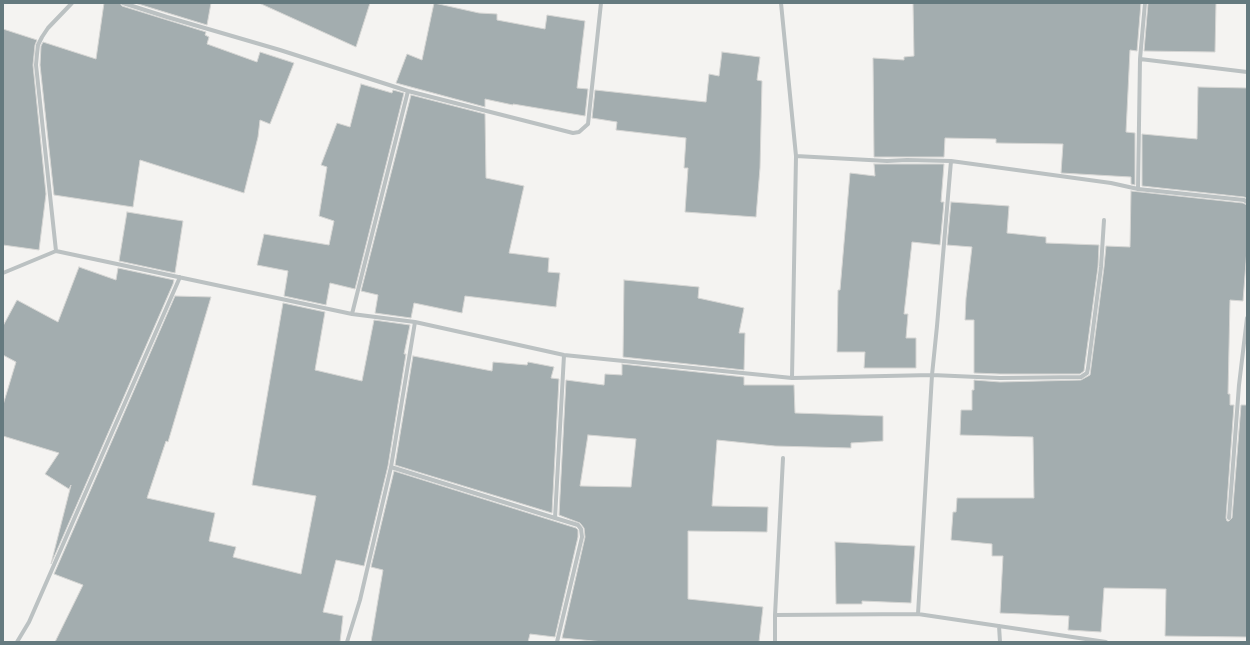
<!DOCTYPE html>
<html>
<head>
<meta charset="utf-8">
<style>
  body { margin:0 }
  #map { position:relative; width:1250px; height:645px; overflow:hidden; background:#f4f3f1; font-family:Mulish,sans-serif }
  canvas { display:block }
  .frame { position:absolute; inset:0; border:4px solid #657a7f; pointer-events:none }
</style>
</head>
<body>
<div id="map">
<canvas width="1250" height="645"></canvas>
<div class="frame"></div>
</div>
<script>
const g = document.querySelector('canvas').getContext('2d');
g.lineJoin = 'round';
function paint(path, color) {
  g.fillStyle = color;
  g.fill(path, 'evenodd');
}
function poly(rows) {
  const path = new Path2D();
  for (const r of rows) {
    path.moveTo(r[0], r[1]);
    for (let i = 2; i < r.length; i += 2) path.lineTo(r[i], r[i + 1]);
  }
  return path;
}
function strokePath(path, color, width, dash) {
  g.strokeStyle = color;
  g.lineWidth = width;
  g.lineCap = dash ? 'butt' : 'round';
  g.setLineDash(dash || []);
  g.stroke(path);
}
const building = poly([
  [104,3,120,3,122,6,206,32,205,35,209,37,207,44,257,62,260,52,294,63,270,124,260,120,258,137,244,193,140,160,133,207,54,195,40,65,41,46,43,42,96,59,104,3],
  [135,3,211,3,207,25,135,3],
  [259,3,370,3,356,47,259,3],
  [434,3,479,13,497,14,497,20,545,29,547,15,585,21,577,88,588,89,585,116,513,104,513,105,485,99,485,107,396,83,407,54,422,60,434,3],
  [913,3,1141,3,1137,51,1130,50,1126,132,1135,133,1135,185,1131,184,1131,177,1061,173,1063,144,996,143,996,139,945,138,944,157,874,157,873,58,904,60,904,57,914,56,913,3],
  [1148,3,1216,3,1215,52,1144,51,1148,3],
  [3,29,37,40,35,45,33,65,46,194,39,250,3,245,3,29],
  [722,52,760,57,757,80,762,81,760,168,756,217,685,212,688,168,684,168,686,138,616,130,617,122,592,118,595,90,706,102,709,74,719,76,722,52],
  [361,84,392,93,393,90,404,93,355,289,330,283,326,305,284,296,288,271,257,265,264,234,329,245,334,221,319,216,327,167,321,165,337,123,350,127,361,84],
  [1198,87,1247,88,1247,198,1244,197,1142,186,1142,134,1197,139,1198,87],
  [411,95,485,114,486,178,524,186,509,253,549,258,548,272,560,273,556,307,465,296,462,313,414,303,411,318,375,313,378,295,361,291,411,95],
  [874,164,944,164,941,202,944,202,940,245,912,242,904,314,908,314,906,338,916,338,916,368,864,368,865,352,837,352,838,290,840,290,850,173,875,176,874,164],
  [1131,191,1243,203,1247,205,1247,249,1243,301,1230,300,1228,394,1230,394,1230,405,1234,405,1226,518,1227,521,1229,521,1232,518,1241,405,1247,405,1247,637,1165,636,1166,589,1104,588,1101,632,1068,630,1069,616,1000,613,1003,556,992,556,992,544,951,540,953,512,956,512,957,498,1034,498,1033,437,960,435,961,410,972,410,972,390,974,390,974,380,1000,382,1081,380,1090,375,1104,267,1106,246,1130,247,1131,191],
  [951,202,1009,206,1007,233,1046,237,1046,243,1099,245,1098,267,1084,371,1080,374,1000,374,974,373,974,320,965,320,966,298,972,247,947,245,951,202],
  [127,212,183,221,175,273,119,261,127,212],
  [79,267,116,280,118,268,174,280,173,284,51,564,71,485,69,489,45,474,59,453,3,436,3,405,16,362,3,355,3,326,17,300,58,322,79,267],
  [624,280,699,287,698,298,744,308,739,333,745,333,744,370,623,357,624,280],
  [175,296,211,297,168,442,166,441,147,498,215,513,209,541,236,547,233,557,301,574,316,496,252,485,283,303,325,312,315,370,362,381,374,320,410,325,404,354,406,354,388,466,364,566,336,560,323,612,343,616,340,642,55,642,83,585,54,574,175,296],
  [413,356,492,371,493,362,527,365,528,362,554,367,551,378,559,379,552,513,395,465,413,356],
  [622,364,744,377,744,385,794,385,795,413,883,416,883,441,851,443,851,448,775,446,717,440,712,506,768,507,767,532,688,531,688,599,763,607,759,642,604,642,562,638,585,537,584,528,580,523,559,515,566,380,604,385,605,374,622,375,622,364],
  [588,435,636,439,631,487,580,486,588,435],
  [394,471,576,528,578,530,578,537,555,637,530,634,528,642,371,642,383,570,371,567,394,471],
  [835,542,915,546,911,603,862,601,862,604,836,604,835,542]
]);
paint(building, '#a3adaf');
strokePath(building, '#d5d5d3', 1);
strokePath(poly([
  [72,3,48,28,42,37,38,45,37,54,36,65,56,251,352,314,415,322],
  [123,3,167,17,280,50,408,91,573,133,579,132,588,124,601,3],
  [781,3,796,156,792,378],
  [1140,59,1247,72],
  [796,156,887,161,907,160,951,161],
  [1138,189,1140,59,1145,3],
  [3,273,56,251],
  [352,314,408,91],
  [391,467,555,518],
  [1229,518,1239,385,1247,318],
  [918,614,932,375,937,326,951,161,1111,183,1138,189,1244,200,1247,202],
  [775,615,918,614,1106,642],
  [999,626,1000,642],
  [17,642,29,622,180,277],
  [347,642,360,600,391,467,415,322,564,355,792,378,932,375,1000,378,1081,377,1087,373,1088,368,1101,267,1104,220],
  [557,642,582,537,581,529,578,525,555,518,564,355],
  [775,642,775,615,783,458]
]), '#bbc1c2', 4);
</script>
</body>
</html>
